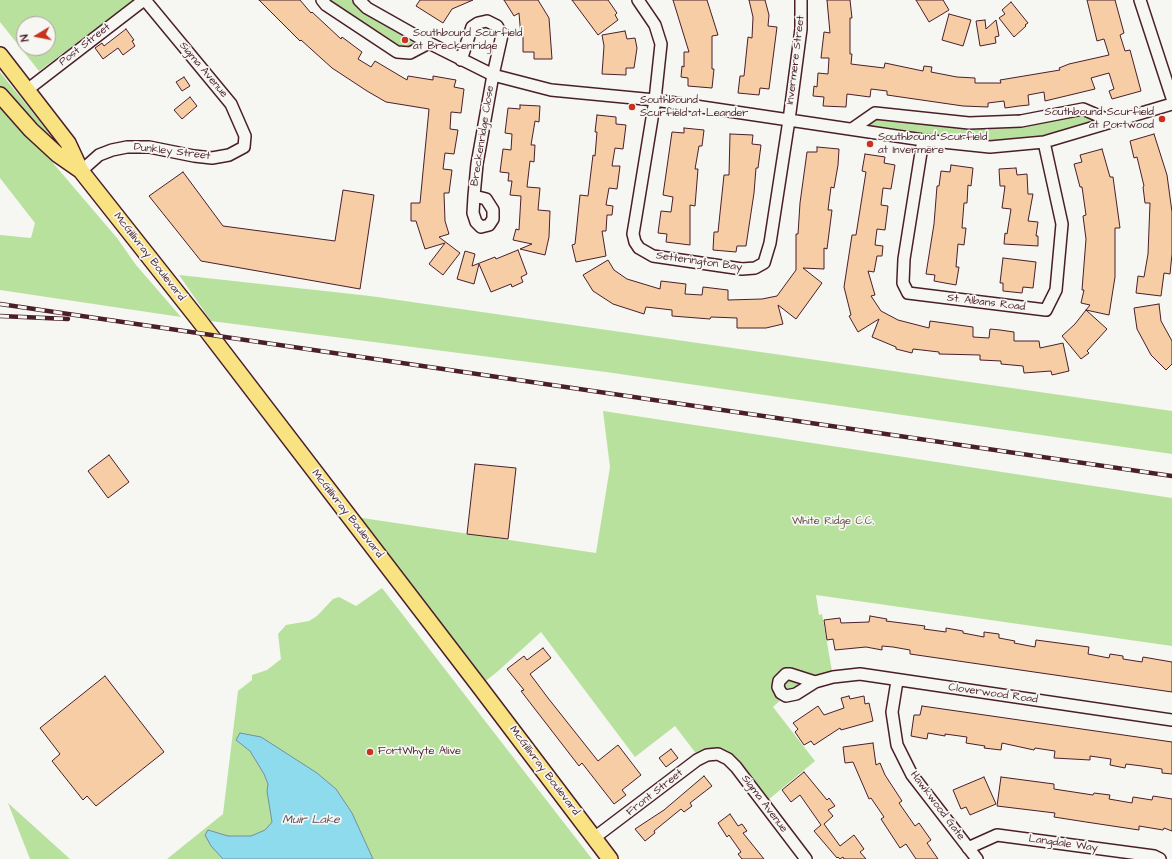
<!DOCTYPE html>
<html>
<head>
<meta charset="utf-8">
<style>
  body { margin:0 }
  #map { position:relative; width:1172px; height:859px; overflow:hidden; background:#f6f6f2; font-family:"Architects Daughter",sans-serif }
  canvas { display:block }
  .north { position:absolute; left:16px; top:16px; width:40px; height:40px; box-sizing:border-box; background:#f6f6f2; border:1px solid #b1a0a2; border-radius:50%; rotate:260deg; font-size:11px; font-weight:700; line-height:16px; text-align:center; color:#4a1f2b }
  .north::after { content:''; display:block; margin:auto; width:14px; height:18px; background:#c8321e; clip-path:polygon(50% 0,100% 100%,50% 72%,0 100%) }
</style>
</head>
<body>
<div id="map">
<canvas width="1172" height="859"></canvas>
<div class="north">N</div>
</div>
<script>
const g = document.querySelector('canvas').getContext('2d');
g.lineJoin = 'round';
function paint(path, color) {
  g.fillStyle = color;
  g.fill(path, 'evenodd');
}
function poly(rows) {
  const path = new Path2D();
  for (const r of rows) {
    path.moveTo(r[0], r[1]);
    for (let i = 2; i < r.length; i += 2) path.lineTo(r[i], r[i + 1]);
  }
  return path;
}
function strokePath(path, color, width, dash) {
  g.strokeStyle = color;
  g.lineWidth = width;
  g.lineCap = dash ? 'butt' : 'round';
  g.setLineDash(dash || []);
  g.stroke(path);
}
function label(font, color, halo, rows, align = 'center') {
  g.font = font + ' "Architects Daughter",sans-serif';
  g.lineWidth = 3.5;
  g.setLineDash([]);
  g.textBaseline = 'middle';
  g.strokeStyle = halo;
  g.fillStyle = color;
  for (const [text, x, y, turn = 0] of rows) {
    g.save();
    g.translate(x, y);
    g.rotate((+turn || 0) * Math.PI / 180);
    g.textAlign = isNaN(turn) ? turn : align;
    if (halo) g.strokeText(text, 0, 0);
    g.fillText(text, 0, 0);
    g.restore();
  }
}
paint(poly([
  [0,0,134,0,39,71,0,22],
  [24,24,48,24,48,48,24,48],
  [322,0,359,0,429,43,397,52],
  [0,72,62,149,59,152,0,87],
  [0,107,19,129,47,156,117,238,136,265,181,317,0,290,0,235,31,238,35,223,0,178],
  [1083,109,1113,122,1044,142,990,147,852,129,875,113,969,123],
  [179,275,370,296,1172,411,1172,454,606,372,211,321],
  [603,411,1172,498,1172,646,816,595,819,615,822,614,833,677,785,696,773,707,815,761,762,805,718,748,701,760,675,726,635,757,541,632,497,672,479,686,349,516,596,553,610,467],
  [382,588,592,859,167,859,223,814,238,691,252,680,252,675,267,670,281,659,278,634,286,625,309,621,317,616,333,599,339,597,356,606],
  [8,803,70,859,30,859]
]), '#b8e19d');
const water = poly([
  [240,733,261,737,317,773,336,789,352,813,373,859,223,859,211,846,205,835,208,830,228,836,251,836,265,830,272,822,267,791,268,784,264,774,250,751,236,740,240,733]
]);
paint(water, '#8edbee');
strokePath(water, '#7390a0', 1);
const building = poly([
  [259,0,300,0,311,13,312,12,341,39,342,37,362,52,358,59,371,67,375,61,407,80,408,76,433,80,433,76,456,80,454,87,464,89,461,113,451,112,450,129,458,130,454,154,445,153,443,169,452,170,449,193,444,193,445,221,449,234,439,237,460,253,443,275,429,264,445,243,425,249,416,221,411,221,411,203,420,203,429,109,386,102,367,91,332,68,301,40,300,41,259,0],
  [420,0,473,0,452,9,443,23,416,6,420,0],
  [504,0,538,0,549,18,552,59,534,59,534,52,523,52,523,36,521,37,519,13,514,16,504,0],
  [572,0,608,0,617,13,615,15,618,20,598,35,572,0],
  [673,0,707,0,718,35,712,36,712,69,714,69,712,88,688,86,688,78,681,77,682,66,684,67,684,52,689,52,673,0],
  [749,0,765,0,769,15,768,26,777,27,769,89,760,88,759,95,738,93,740,76,744,76,748,37,752,38,753,17,749,0],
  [827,0,850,0,852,18,850,18,850,54,852,54,851,64,884,68,885,63,923,71,924,66,932,67,931,72,957,77,975,78,975,83,1001,83,1000,80,1060,70,1059,68,1069,64,1109,55,1104,39,1097,41,1087,0,1115,0,1124,33,1120,35,1125,51,1130,50,1141,91,1112,99,1109,91,1114,89,1109,73,1091,78,1095,89,1045,101,1044,92,1028,95,1029,105,1019,106,1005,108,1004,101,988,103,988,107,963,106,887,95,887,91,871,89,870,97,847,94,846,107,823,106,824,97,813,96,814,86,817,87,818,73,828,74,829,58,821,58,824,32,830,33,827,0],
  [916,0,943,0,949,10,929,22,916,0],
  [1011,2,1028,23,1025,25,1026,26,1014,37,999,18,1005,14,1002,10,1011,2],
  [949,14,971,20,963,46,942,40,949,14],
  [985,20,986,29,996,20,999,36,995,37,996,43,980,46,976,21,985,20],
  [126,29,134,40,132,41,135,46,123,55,118,48,103,59,95,48,102,43,104,46,126,29],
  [625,31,627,39,635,38,637,48,634,68,626,68,626,75,602,74,604,46,602,35,625,31],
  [184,77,190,86,182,91,176,82,184,77],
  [190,97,197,106,182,119,174,110,190,97],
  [520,105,540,106,539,122,535,121,531,145,535,145,534,162,530,161,527,187,540,188,538,210,550,211,549,237,545,255,520,249,532,244,513,240,516,229,519,230,521,196,510,195,512,181,508,181,509,173,500,172,503,149,511,150,512,134,505,133,508,108,520,109,520,105],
  [597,115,616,117,616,124,626,125,623,149,615,148,612,166,620,166,617,189,609,188,606,205,613,206,612,215,607,215,606,231,602,231,606,256,576,262,572,245,575,244,580,195,588,196,593,155,595,156,597,132,595,132,597,115],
  [684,128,704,130,702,146,699,146,695,169,698,169,695,206,690,205,690,245,666,242,667,234,658,233,661,211,671,212,673,197,663,195,672,132,684,133,684,128],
  [730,134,753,135,752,144,761,145,758,168,756,168,754,193,746,246,737,246,736,252,713,250,714,232,718,232,724,175,729,175,730,134],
  [1154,134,1167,175,1172,212,1172,254,1170,274,1164,273,1161,296,1136,293,1138,276,1144,277,1148,254,1150,203,1145,203,1143,187,1144,186,1137,157,1134,158,1130,141,1154,134],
  [817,147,839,149,838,165,834,188,831,187,828,210,832,210,827,249,824,248,824,269,803,268,822,283,796,319,778,305,783,324,766,328,737,328,737,318,711,317,710,319,672,316,672,310,646,307,644,314,613,304,593,291,583,275,608,260,614,270,627,279,660,289,661,281,686,284,685,294,702,295,703,287,728,290,728,300,762,299,777,296,796,270,796,234,798,234,800,203,807,152,817,152,817,147],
  [1102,149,1110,177,1113,177,1120,228,1115,228,1115,277,1109,315,1086,310,1090,305,1081,303,1084,290,1082,290,1086,239,1083,216,1086,215,1082,187,1080,187,1074,164,1082,162,1080,155,1102,149],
  [865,154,885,157,884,163,895,165,891,189,883,188,881,205,888,206,885,230,877,229,875,245,883,246,882,256,877,256,874,272,868,271,875,295,871,296,881,311,898,320,929,328,930,321,973,327,973,337,989,338,990,329,1000,330,1014,332,1014,341,1039,341,1040,348,1063,343,1069,371,1052,375,1051,371,1024,373,1023,366,1001,364,1001,361,980,360,980,355,939,354,939,352,913,349,912,353,896,349,896,347,872,337,879,319,858,332,849,316,851,315,844,287,852,235,856,235,866,172,862,171,865,154],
  [951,165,973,168,971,186,968,185,967,203,964,203,962,228,966,228,964,245,958,244,956,267,959,267,956,285,934,281,935,275,926,274,934,224,937,186,939,186,941,171,950,172,951,165],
  [1016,168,1017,175,1027,174,1028,194,1033,194,1028,221,1038,222,1036,236,1038,236,1038,246,1004,244,1005,233,1007,234,1011,209,1002,208,1005,186,1000,186,999,169,1016,168],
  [183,172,223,226,335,241,343,190,374,195,360,289,201,261,149,196,183,172],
  [518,250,527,274,521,277,523,282,512,287,511,284,491,292,479,264,474,284,457,279,465,251,475,254,472,266,495,257,496,259,518,250],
  [1003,258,1036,262,1033,288,1023,287,1022,293,1003,291,1003,283,1000,283,1003,258],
  [1159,304,1161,321,1172,341,1172,364,1166,370,1151,355,1137,329,1134,308,1159,304],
  [1086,310,1107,329,1087,351,1089,353,1081,359,1062,336,1075,324,1086,310],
  [109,455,129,482,108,498,88,471,109,455],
  [475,464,516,468,508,539,467,534,475,464],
  [870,616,887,619,886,621,925,626,924,629,946,632,946,628,963,631,963,633,984,637,984,632,999,634,999,638,1015,641,1014,643,1035,647,1036,640,1089,647,1088,654,1109,658,1110,654,1123,656,1123,659,1142,662,1143,657,1172,662,1172,692,910,654,910,650,893,647,882,646,882,650,866,647,835,650,833,639,827,640,824,620,840,618,841,623,869,622,870,616],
  [543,648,551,658,530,674,548,698,598,761,618,745,641,775,622,790,626,795,614,804,582,763,579,766,521,691,524,690,507,669,524,656,527,660,543,648],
  [105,676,164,752,96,806,87,796,83,800,52,761,60,754,40,728,105,676],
  [849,696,850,699,864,696,865,704,869,703,873,721,841,730,840,728,814,745,811,741,804,745,795,732,798,729,793,723,818,706,824,715,844,708,841,698,849,696],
  [922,706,1172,742,1172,774,1162,773,1162,769,1142,766,1126,764,1125,768,1110,765,1111,759,1090,756,1090,760,1054,758,1055,751,1035,748,1034,750,1002,743,1001,750,984,748,985,746,966,743,967,737,945,734,945,736,928,733,927,739,911,736,914,715,920,715,922,706],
  [873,743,876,765,880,763,885,775,902,801,899,803,915,826,919,823,931,840,927,843,938,859,916,859,906,844,900,848,881,819,884,817,871,798,869,799,853,762,845,763,843,747,873,743],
  [671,749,678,758,666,767,659,758,671,749],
  [804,772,827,800,829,798,835,806,828,810,833,816,824,824,840,846,854,835,864,849,860,852,866,859,844,859,843,857,840,859,838,857,837,858,814,831,821,825,800,795,791,802,782,790,804,772],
  [704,776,712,786,690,803,692,806,684,812,681,809,654,831,655,833,645,841,635,829,664,810,704,776],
  [984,777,996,804,970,815,966,807,961,809,953,790,984,777],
  [1001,777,1054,784,1054,789,1093,795,1094,793,1110,795,1109,799,1132,803,1133,797,1152,800,1153,796,1172,799,1172,831,1164,828,1163,830,1139,826,1139,830,1086,822,1054,817,1055,813,997,806,1001,777],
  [730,814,738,826,742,824,747,831,743,833,764,859,742,859,738,854,741,852,729,835,727,837,718,823,730,814]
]);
paint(building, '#f6cda5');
strokePath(building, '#4a1f2b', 1);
const minor = poly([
  [322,0,326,5,397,52,410,53,429,43],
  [359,0,367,8,429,43,493,75,551,90,655,100,923,140,990,147,1044,142,1172,104],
  [638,0,655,25,661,44,655,100,636,216,633,234,635,242,639,248,653,256,742,269,755,268,764,263,770,243,789,120,801,29,801,0],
  [1140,0,1172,98],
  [461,60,472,27,478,23,487,21,497,26,502,35,493,75,477,164,474,196,486,199,493,210,493,219,489,225,481,227,476,222,473,213,474,196],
  [27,90,144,0],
  [852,129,875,113,969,123,1021,121,1083,109,1113,122],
  [923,140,904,259,903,283,908,293,1046,310,1056,290,1062,224,1044,142],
  [81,171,99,155,112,150,127,147,149,147,194,156,212,158,229,155,244,147,245,136,231,104,145,0],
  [786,674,790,674,815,682,796,694,786,696,781,693,778,687,779,681,786,674],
  [897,681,892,712,897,745,912,775,977,859],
  [815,682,833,677,860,674,1172,720],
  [594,838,697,760,707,755,718,754,728,759,736,767,806,859],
  [968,848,997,835,1154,856,1160,859]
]);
const major = poly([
  [0,55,68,143,81,171,198,319,479,686,610,859],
  [0,95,31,130,57,154,80,170]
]);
strokePath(minor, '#4a1f2b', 14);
strokePath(major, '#4a1f2b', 18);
strokePath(minor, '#f6f6f2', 11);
strokePath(major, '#f8e281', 15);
const rail = poly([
  [0,304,1172,476],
  [0,316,68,319]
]);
strokePath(rail, '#4a1f2b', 4.5);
strokePath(rail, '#f6f6f2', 3, [9]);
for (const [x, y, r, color] of [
  [405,40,4,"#c8321e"],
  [632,107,4,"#c8321e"],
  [1162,119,4,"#c8321e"],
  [870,144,4,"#c8321e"],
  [370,752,4,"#c8321e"]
]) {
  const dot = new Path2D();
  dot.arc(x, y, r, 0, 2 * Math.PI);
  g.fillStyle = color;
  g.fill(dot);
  strokePath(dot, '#f6f6f2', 1.5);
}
label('11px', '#4a1f2b', '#f6f6f2', [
  ["Southbound Scurfield",413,34],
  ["at Breckenridge",413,47],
  ["Southbound",640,101],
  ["Scurfield at Leander",640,114],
  ["Southbound Scurfield",1154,113,"right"],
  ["at Portwood",1154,126,"right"],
  ["Southbound Scurfield",878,138],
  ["at Invermere",878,151],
  ["FortWhyte Alive",378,752]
], 'left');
label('11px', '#4a1f2b', '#f6f6f2', [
  ["Post Street",85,45,-38],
  ["Invermere Street",796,60,-83],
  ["Sigma Avenue",203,70,50],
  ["Breckenridge Close",483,136,-81],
  ["Dunkley Street",172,152,7],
  ["McGillivray Boulevard",149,257,52],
  ["Setterington Bay",699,262,8],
  ["St. Albans Road",986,303,7],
  ["McGillivray Boulevard",347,514,52],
  ["Cloverwood Road",993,694,8],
  ["McGillivray Boulevard",544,771,53],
  ["Front Street",655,793,-38],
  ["Sigma Avenue",764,804,53],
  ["Hawkwood Gate",937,806,53],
  ["Langdale Way",1063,844,8]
]);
label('11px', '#665048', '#f6f6f2', [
  ["White Ridge C.C.",833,522]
]);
label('italic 12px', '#5b4e5c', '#f6f6f2', [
  ["Muir Lake",311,820]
]);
</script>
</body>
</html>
